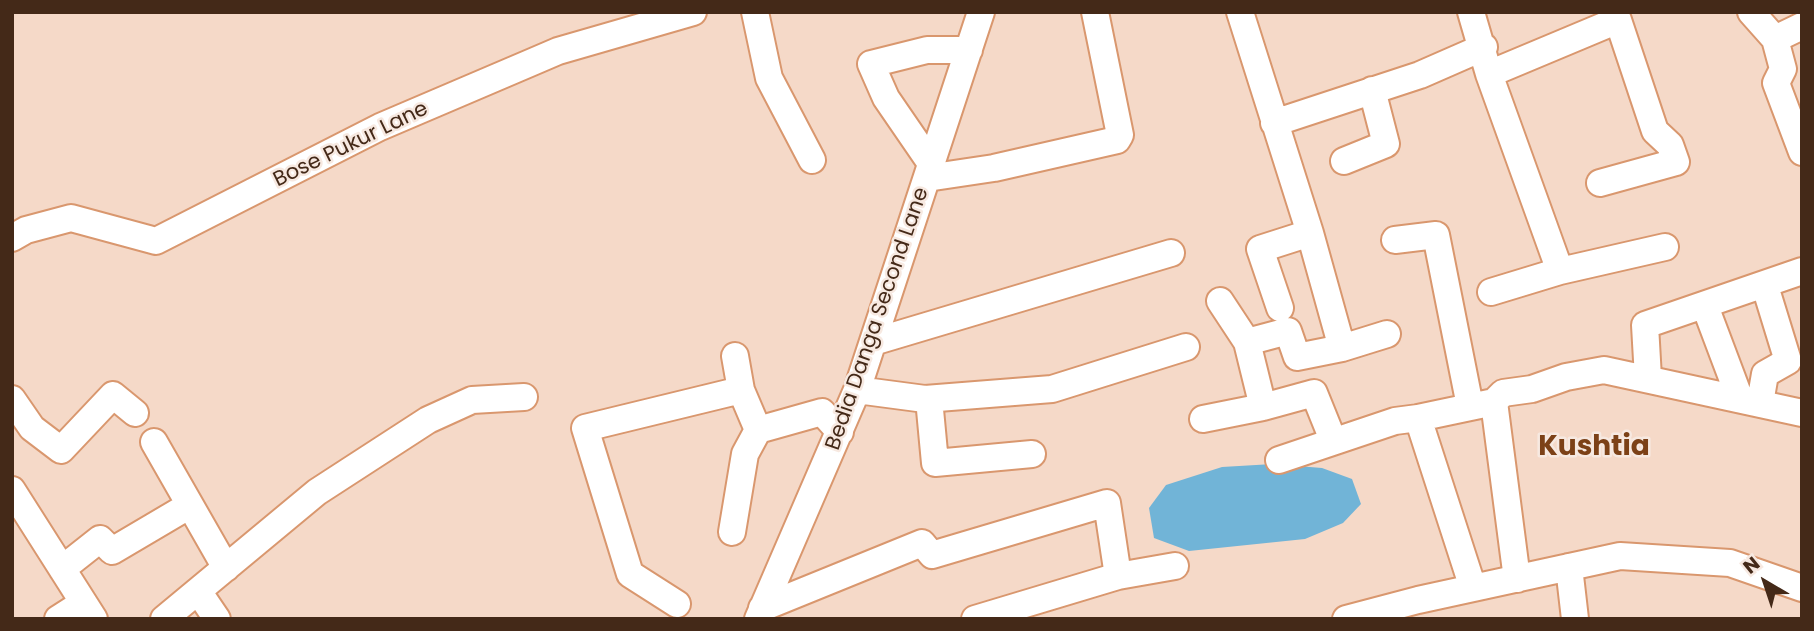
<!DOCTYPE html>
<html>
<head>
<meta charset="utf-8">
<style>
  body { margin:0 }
  #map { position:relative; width:1814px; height:631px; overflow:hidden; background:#f5d9c8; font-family:Poppins,sans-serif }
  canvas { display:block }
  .frame { position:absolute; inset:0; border:14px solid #442918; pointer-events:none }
  .north { position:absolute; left:1730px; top:547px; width:70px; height:70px; -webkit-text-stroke:5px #f7e9e1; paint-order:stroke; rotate:321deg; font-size:19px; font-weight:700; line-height:28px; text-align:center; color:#442918 }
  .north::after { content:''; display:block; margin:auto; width:24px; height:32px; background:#442918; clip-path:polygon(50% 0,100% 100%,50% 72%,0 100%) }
</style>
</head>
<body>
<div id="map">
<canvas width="1814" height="631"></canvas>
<div class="frame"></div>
<div class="north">N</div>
</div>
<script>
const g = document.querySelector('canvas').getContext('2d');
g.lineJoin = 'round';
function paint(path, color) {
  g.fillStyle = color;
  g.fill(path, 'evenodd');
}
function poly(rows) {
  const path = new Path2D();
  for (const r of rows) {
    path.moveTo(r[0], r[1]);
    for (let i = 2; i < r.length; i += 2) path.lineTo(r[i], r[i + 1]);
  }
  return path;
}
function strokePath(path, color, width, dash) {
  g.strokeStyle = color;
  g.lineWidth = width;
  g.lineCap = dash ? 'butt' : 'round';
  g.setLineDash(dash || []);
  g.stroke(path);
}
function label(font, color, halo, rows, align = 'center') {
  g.font = font + ' Poppins,sans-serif';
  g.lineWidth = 5;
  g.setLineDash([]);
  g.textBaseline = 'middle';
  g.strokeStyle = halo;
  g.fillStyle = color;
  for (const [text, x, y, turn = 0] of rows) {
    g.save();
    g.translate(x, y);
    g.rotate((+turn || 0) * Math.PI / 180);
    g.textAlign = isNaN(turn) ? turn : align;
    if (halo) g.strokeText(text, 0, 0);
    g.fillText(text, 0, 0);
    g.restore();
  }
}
paint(poly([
  [1273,464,1322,468,1352,479,1361,504,1343,523,1305,539,1189,551,1154,538,1149,508,1166,485,1222,467]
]), '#71b4d7');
const minor = poly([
  [755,12,769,78,812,160],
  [1240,12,1310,233,1342,348],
  [1471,12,1489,74,1618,20,1655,131,1670,145,1676,162,1600,183],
  [1751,12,1775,39,1783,69,1776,83,1802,152],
  [1775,39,1802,26],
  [1489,74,1560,271],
  [1274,123,1420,75,1484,47],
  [1344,161,1386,144,1372,90],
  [932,165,886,98,871,64,927,50,969,50],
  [927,178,994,168,1117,140,1120,135,1095,12],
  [12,238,26,230,71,218,156,241,380,127,530,63,558,51,693,12],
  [1395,240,1436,235,1470,406],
  [1491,292,1560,271,1665,247],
  [1220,301,1247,342,1288,331,1297,357,1342,348,1387,334],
  [1705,306,1740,399],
  [1280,308,1260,249,1310,233],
  [873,342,1171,253],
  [735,356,741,390,758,430,822,412,840,432],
  [1648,378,1645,325,1802,271],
  [857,390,925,399,1052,389,1186,347],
  [12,399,32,428,61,450,113,395,135,413],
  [929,399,935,463,1032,454],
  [1494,402,1517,579],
  [1760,403,1765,374,1788,361,1765,286],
  [1263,407,1314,393,1333,440],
  [1203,419,1263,407,1247,342],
  [154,442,226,568],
  [1279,460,1395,421,1418,418],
  [12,490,94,619],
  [732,532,745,454,758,430],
  [1569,567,1575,619],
  [62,569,100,539,112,551,190,505],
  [1473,588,1418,418,1494,402,1503,393,1532,389,1566,377,1604,370,1802,413],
  [198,591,217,619],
  [677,604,630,574,585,428,741,390],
  [762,608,922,543,932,555,1107,503,1118,576],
  [58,619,83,603],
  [164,619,317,492,428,420,472,400,524,397],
  [758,619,857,390,981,12],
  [975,619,1118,576,1175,566],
  [1346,619,1418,600,1620,556,1730,563,1802,588]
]);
strokePath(minor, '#d9976e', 30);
strokePath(minor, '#fff', 26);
label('21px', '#442918', '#f7e9e1', [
  ["Bose Pukur Lane",351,145,-26],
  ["Bedia Danga Second Lane",878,319,-71]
]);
label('bold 28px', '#7c4117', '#f7e9e1', [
  ["Kushtia",1594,448]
]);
</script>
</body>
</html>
